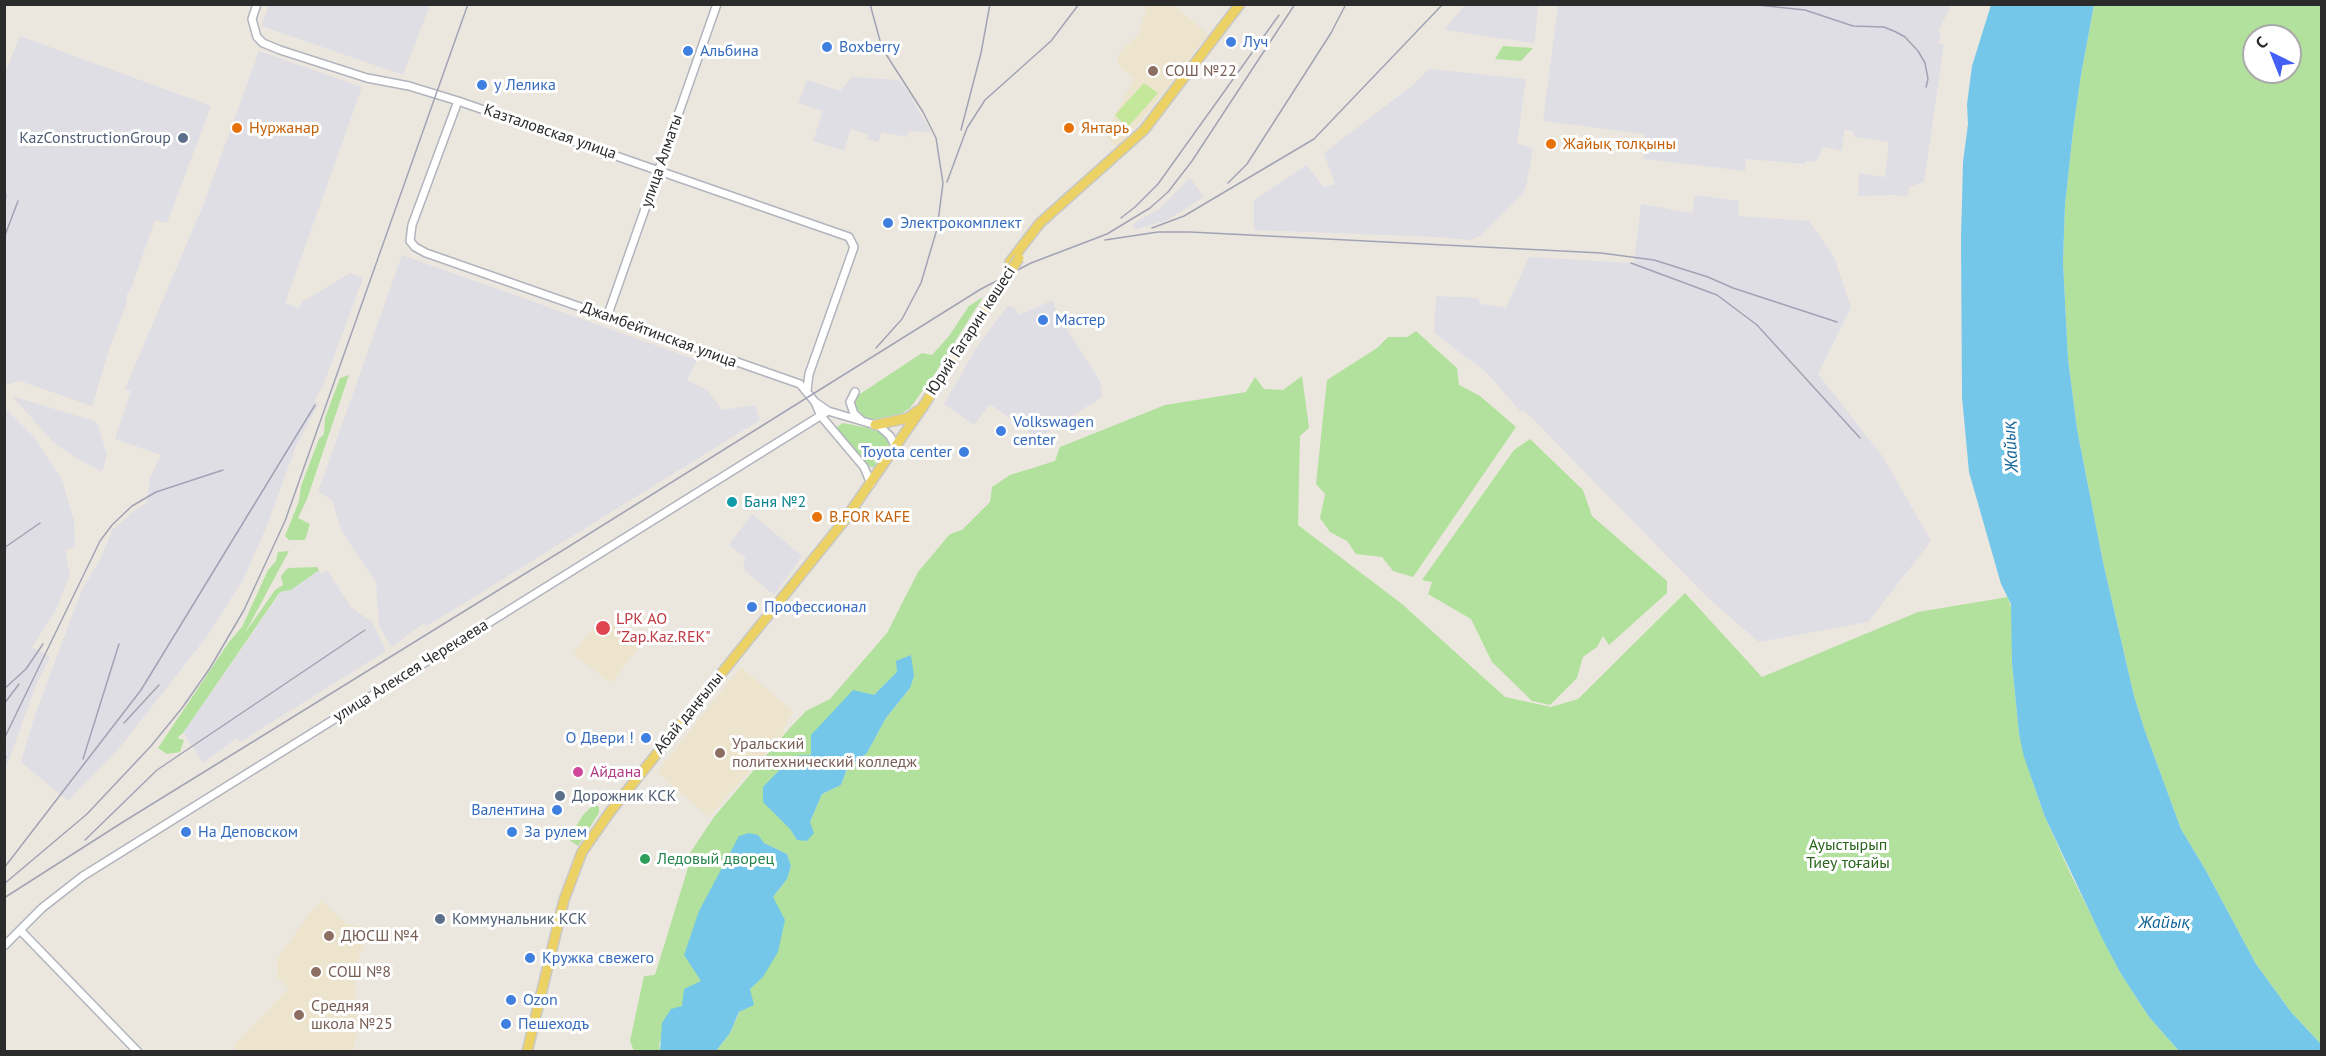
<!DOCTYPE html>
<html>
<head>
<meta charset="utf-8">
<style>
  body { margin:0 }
  #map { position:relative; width:2326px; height:1056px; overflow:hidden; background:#ece7de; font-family:"PT Sans",sans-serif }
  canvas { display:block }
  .frame { position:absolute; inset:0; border:6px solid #2b2b2b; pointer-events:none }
  .north { position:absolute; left:2242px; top:24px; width:60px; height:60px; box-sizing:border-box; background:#fff; border:2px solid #aaa; border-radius:50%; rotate:317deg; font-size:16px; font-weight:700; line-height:24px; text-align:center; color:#2b2b2b }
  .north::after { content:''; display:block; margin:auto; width:21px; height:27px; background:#445ff3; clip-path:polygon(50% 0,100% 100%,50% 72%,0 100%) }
</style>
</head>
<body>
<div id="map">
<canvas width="2326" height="1056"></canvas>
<div class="frame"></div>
<div class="north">С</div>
</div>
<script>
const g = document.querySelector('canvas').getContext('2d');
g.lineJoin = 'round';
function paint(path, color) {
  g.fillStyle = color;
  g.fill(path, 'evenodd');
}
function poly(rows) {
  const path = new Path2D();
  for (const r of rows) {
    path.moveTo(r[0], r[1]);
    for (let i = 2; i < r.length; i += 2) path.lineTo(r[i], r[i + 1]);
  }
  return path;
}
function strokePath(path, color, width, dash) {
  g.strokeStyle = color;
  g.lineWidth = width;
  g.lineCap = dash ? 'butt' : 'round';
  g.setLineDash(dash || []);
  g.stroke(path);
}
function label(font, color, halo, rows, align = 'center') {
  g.font = font + ' "PT Sans",sans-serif';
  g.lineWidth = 6;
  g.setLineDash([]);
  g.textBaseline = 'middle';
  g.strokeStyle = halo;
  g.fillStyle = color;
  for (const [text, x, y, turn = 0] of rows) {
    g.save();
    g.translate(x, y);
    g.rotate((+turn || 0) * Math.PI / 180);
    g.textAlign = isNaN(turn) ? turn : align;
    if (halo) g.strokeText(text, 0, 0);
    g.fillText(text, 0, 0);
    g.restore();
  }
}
paint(poly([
  [269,5,269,4,430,5,403,75,261,26],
  [1465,5,1538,5,1535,41,1532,43,1444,30],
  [1558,5,1951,5,1939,30,1941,36,1938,43,1944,44,1924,182,1909,187,1908,197,1895,195,1858,196,1859,173,1885,177,1889,142,1854,137,1853,131,1844,130,1842,151,1823,147,1816,162,1806,161,1805,164,1746,159,1745,171,1644,159,1645,134,1543,121],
  [20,36,211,106,167,223,155,220,131,289,127,294,126,305,109,350,92,406,20,381,5,385,4,75],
  [259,51,362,87,285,303,299,308,302,302,350,273,363,278,323,386,314,401,319,403,296,446,266,528,244,578,208,635,121,746,68,801,21,762,35,715,82,589,100,560,112,530,134,511,147,502,150,477,161,455,115,439,131,391,125,389,204,203],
  [1429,69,1526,79,1517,144,1533,148,1526,187,1523,193,1480,236,1471,240,1436,237,1254,230,1254,200,1307,165,1323,187,1335,184,1324,153,1414,84],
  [852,77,899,80,907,90,931,132,909,131,907,137,882,132,878,142,867,139,869,133,865,134,851,129,844,151,813,141,823,111,798,103,807,80,840,91],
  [1190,178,1204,197,1167,220,1135,230,1133,224,1159,209],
  [1695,195,1739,201,1738,216,1809,221,1834,257,1851,307,1818,374,1883,457,1931,541,1868,622,1759,642,1709,599,1525,411,1520,411,1487,373,1434,333,1436,296,1478,298,1481,304,1506,308,1529,257,1634,263,1641,204,1692,213],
  [402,255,697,360,687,380,707,390,722,410,755,405,760,420,427,626,423,624,391,647,379,625,376,582,342,532,332,500,318,492],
  [1053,300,1056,312,1100,381,1102,397,1038,438,990,404,974,425,944,404,975,350,1008,305,1016,309,1019,315],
  [12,396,94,421,98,425,107,455,102,472,73,456,53,442],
  [5,408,34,437,62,480,74,521,75,541,75,546,65,551,70,575,56,610,32,647,50,657,36,685,5,771],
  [752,514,802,556,774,595,745,571,743,562,746,558,729,545],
  [319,570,322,574,327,570,351,607,372,622,386,651,240,742,237,738,203,763,183,733,281,592,291,590]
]), '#e0dee5');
paint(poly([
  [1147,5,1173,5,1208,34,1148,113,1117,148,1105,135,1134,78,1117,64,1119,53,1139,34],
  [602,616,641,645,611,683,573,654],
  [741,667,794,712,783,728,784,733,709,817,657,772],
  [322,901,347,924,363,927,364,947,355,966,357,1035,353,1051,236,1051,234,1045,289,989,278,978,277,960,310,912]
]), '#ede4ce');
paint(poly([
  [2094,5,2321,5,2321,1044,2291,1012,2256,964,2205,869,2181,829,2145,731,2134,696,2103,562,2077,429,2068,359,2063,262,2065,205,2073,131,2081,75],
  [2254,36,2290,36,2290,72,2254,72],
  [1503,46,1533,48,1521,61,1495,59],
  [983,297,934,375,910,408,900,415,874,420,863,416,854,406,857,396,922,353,932,355,949,336,969,306],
  [1416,331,1457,368,1459,385,1480,396,1516,427,1413,577,1393,571,1382,557,1356,554,1347,541,1330,532,1320,518,1325,494,1316,484,1327,380,1377,348,1388,337,1407,337],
  [349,375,307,499,298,518,310,524,305,540,289,540,285,536,299,501,301,486,319,439,324,434,325,418,340,378],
  [1302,376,1309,428,1300,436,1298,525,1402,604,1505,697,1551,707,1578,699,1685,593,1762,677,1918,612,2008,597,2012,611,2012,663,2019,734,2031,777,2045,817,2071,875,2121,974,2149,1017,2179,1051,716,1051,730,1033,750,989,763,976,773,897,787,879,791,866,787,854,764,843,702,982,682,1006,659,1044,660,1051,634,1051,630,1041,644,976,655,975,690,861,690,853,714,817,788,730,806,711,830,699,887,633,918,572,950,534,962,530,990,502,992,487,1010,475,1055,461,1060,447,1165,405,1246,392,1255,377,1264,389,1283,390],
  [898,672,910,688,886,718,867,753,847,769,841,785,822,794,810,822,797,840,790,829,811,755],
  [843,423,878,430,882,434,889,442,889,449,879,465,874,468,869,466,839,431,837,427],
  [1530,439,1583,490,1592,516,1667,581,1667,593,1609,645,1603,636,1597,647,1583,657,1577,678,1550,705,1532,701,1492,662,1471,619,1428,594,1432,582,1422,580,1514,450],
  [289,551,245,633,275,590,283,585,281,576,288,568,317,567,319,570,291,590,280,592,183,733,177,738,184,740,180,752,167,754,158,748,229,642,242,627,268,570,276,561,278,552],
  [594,804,599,807,599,813,578,846,568,839,583,815]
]), '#b1e19d');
paint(poly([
  [1144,83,1158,93,1127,128,1115,115]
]), '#c3e899');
paint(poly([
  [1991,5,2094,5,2081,75,2073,131,2065,205,2063,262,2068,359,2077,429,2103,562,2134,696,2145,731,2181,829,2205,869,2256,964,2291,1012,2321,1044,2321,1051,2179,1051,2149,1017,2121,974,2103,940,2045,817,2024,757,2019,734,2012,663,2011,604,2001,584,1969,472,1962,397,1961,238,1963,162,1968,124,1967,104,1972,66],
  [911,655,914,676,910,688,886,718,867,753,847,769,841,785,822,794,810,822,814,833,807,841,797,840,790,829,763,802,763,787,793,756,811,755,811,735,853,690,874,695,897,672,896,661],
  [749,833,758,835,764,843,787,854,791,866,787,879,773,897,785,920,778,952,763,977,750,989,754,1005,739,1012,730,1033,716,1051,660,1051,662,1023,671,1009,682,1006,684,989,701,981,684,955,699,911,739,836]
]), '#75c7ea');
const tertiary = poly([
  [257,4,252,19,257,37,263,43,280,50,367,78,409,86,458,101,849,237,854,247,809,374,807,390],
  [458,101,412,225,410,241,415,247,426,253,800,384,815,402,821,416,864,467,871,484],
  [607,317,717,4],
  [855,392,850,402,854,414,861,420],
  [815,402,828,411,879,426,890,436,896,447],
  [20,930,138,1052],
  [4,946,42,908,83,876,828,411]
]);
const primary = poly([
  [1010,262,1040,223,1144,130,1240,4],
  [875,425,908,418,917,411],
  [527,1052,564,900,582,852,610,812,844,521,922,408]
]);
strokePath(tertiary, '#b1b4be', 10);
strokePath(primary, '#c8c8c8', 12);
strokePath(tertiary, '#fff', 7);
strokePath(primary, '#ecd164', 9);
strokePath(poly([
  [870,4,882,48,923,112,936,138,943,183,937,229,921,283,902,319,876,348],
  [1748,4,1805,10,1853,26,1884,27,1896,32,1905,37,1918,51,1925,63,1928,79,1926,87],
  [961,130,981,53,990,4],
  [947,182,967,128,985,100,1051,41,1079,4],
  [1228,183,1247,164,1331,33,1346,4],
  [4,202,6,196],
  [1121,218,1135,207,1158,184,1279,15],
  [1152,228,1184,216,1314,139,1443,4],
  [4,238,18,201],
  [1105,240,1158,232,1190,232,1601,253,1654,260,1708,277,1733,288,1837,322],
  [1631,263,1717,295,1757,325,1860,438],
  [4,548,40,523],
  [4,689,26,669,43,644],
  [4,704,19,684],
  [124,723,159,685],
  [4,739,100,541,112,525,132,506,156,492,223,470],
  [83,759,119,644],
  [4,760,6,757],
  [85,840,157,770,365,630],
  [4,868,141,690,315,405],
  [4,884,87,814,151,746,182,708,210,668,244,610,285,521,468,4],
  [4,898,123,822,552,557,981,289,1031,263,1107,234,1150,208,1168,192,1192,161,1295,4]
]), '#a1a3b5', 1.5);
const primaryBridge = poly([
  [922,408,1019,258]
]);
strokePath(primaryBridge, '#c8c8c8', 12, []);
strokePath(primaryBridge, '#ecd164', 9);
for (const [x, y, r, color] of [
  [1231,42,6,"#3f7fe0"],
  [827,47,6,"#3f7fe0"],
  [688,51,6,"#3f7fe0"],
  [1153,71,6,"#8d6e63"],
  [482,85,6,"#3f7fe0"],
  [237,128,6,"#e8710a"],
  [1069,128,6,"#e8710a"],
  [183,138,6,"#5c6f8a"],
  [1551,144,6,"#e8710a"],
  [888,223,6,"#3f7fe0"],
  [1043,320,6,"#3f7fe0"],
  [1001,431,6,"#3f7fe0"],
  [964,452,6,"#3f7fe0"],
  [732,502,6,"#0f9aa8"],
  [817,517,6,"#e8710a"],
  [752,607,6,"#3f7fe0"],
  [603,628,8,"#e0444e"],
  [646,738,6,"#3f7fe0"],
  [720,753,6,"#8d6e63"],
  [578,772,6,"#d1479c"],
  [560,796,6,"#5c6f8a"],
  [557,810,6,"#3f7fe0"],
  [186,832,6,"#3f7fe0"],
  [512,832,6,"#3f7fe0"],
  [645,859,6,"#2e9e5b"],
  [440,919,6,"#5c6f8a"],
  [329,936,6,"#8d6e63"],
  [530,958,6,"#3f7fe0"],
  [316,972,6,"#8d6e63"],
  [511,1000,6,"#3f7fe0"],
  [299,1015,6,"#8d6e63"],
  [506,1024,6,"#3f7fe0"]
]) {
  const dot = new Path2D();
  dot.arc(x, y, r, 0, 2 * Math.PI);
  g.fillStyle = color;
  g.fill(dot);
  strokePath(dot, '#fff', 2);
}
label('16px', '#366cbe', '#fff', [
  ["Луч",1243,42],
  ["Boxberry",839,47],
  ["Альбина",700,51],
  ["у Лелика",494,85],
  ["Электрокомплект",900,223],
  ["Мастер",1055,320],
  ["Volkswagen",1013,422],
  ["center",1013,440],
  ["Toyota center",952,452,"right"],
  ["Профессионал",764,607],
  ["О Двери !",634,738,"right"],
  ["Валентина",545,810,"right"],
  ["На Деповском",198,832],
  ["За рулем",524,832],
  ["Кружка свежего",542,958],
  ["Ozon",523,1000],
  ["Пешеходъ",518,1024]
], 'left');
label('16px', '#785e54', '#fff', [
  ["СОШ №22",1165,71],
  ["Уральский",732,744],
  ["политехнический колледж",732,762],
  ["ДЮСШ №4",341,936],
  ["СОШ №8",328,972],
  ["Средняя",311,1006],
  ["школа №25",311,1024]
], 'left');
label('16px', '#c56008', '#fff', [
  ["Нуржанар",249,128],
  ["Янтарь",1081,128],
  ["Жайық толқыны",1563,144],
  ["B.FOR KAFE",829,517]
], 'left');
label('16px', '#2b2b2b', '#fff', [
  ["Казталовская улица",550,132,19],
  ["улица Алматы",662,161,-71],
  ["Юрий Гагарин көшесі",971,331,-57],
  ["Джамбейтинская улица",659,335,20],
  ["улица Алексея Черекаева",411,671,-32],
  ["Абай даңғылы",689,713,-51]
]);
label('16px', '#4e5e75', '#fff', [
  ["KazConstructionGroup",171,138,"right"],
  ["Дорожник КСК",572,796],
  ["Коммунальник КСК",452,919]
], 'left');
label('16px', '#0d838f', '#fff', [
  ["Баня №2",744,502]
], 'left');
label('16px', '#be3a42', '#fff', [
  ["LPK AO",616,619],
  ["\"Zap.Kaz.REK\"",616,637]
], 'left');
label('16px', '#b23c85', '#fff', [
  ["Айдана",590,772]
], 'left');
label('16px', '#2a661d', '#fff', [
  ["Ауыстырып",1848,845],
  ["Тиеу тоғайы",1848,863]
]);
label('16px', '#27864d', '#fff', [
  ["Ледовый дворец",657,859]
], 'left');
label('italic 18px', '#126598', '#fff', [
  ["Жайық",2011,447,-94],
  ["Жайық",2164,923]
]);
</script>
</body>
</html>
